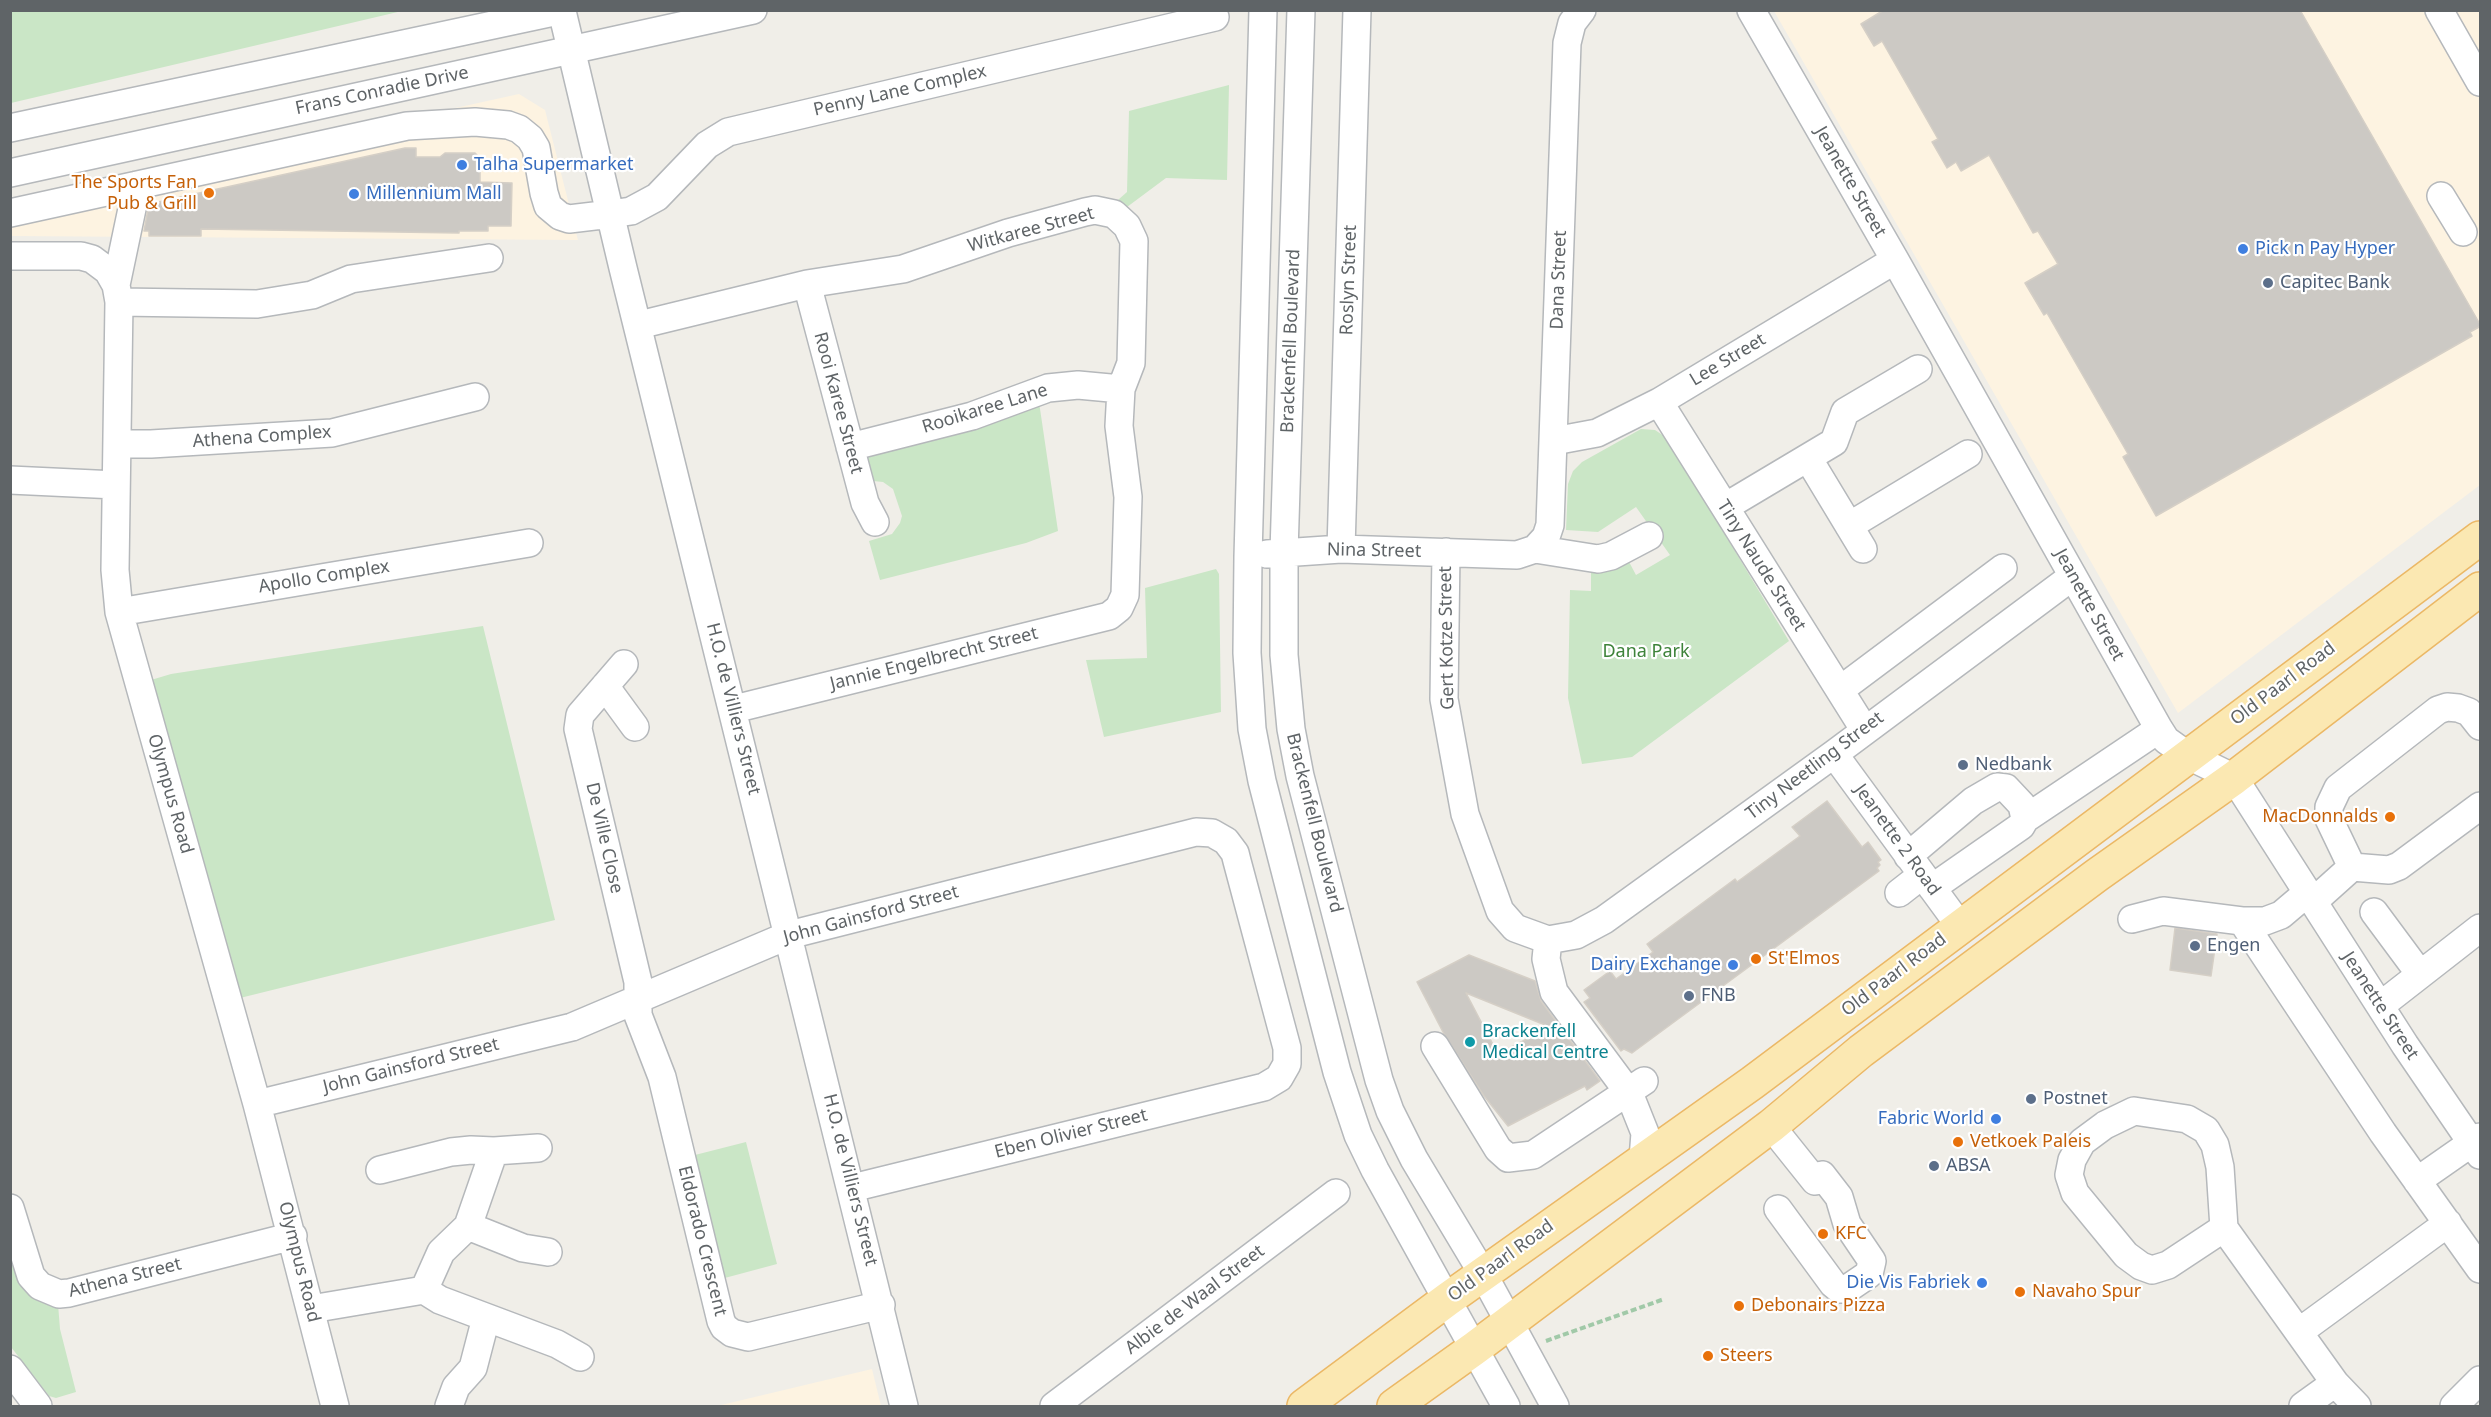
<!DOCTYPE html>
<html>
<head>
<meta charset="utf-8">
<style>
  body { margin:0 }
  #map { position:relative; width:2491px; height:1417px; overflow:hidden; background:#f0eee8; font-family:"Noto Sans",sans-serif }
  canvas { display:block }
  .frame { position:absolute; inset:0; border:12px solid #5f6467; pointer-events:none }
</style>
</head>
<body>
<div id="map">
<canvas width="2491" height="1417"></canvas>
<div class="frame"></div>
</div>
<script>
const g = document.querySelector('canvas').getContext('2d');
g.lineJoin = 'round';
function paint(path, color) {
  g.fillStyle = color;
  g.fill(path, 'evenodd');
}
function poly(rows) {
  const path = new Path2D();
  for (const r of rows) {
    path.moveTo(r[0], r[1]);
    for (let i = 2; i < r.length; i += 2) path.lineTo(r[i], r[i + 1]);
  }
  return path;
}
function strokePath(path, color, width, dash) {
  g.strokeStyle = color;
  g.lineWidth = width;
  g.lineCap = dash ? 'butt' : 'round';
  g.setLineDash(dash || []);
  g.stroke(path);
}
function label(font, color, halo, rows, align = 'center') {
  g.font = font + ' "Noto Sans",sans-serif';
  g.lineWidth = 4.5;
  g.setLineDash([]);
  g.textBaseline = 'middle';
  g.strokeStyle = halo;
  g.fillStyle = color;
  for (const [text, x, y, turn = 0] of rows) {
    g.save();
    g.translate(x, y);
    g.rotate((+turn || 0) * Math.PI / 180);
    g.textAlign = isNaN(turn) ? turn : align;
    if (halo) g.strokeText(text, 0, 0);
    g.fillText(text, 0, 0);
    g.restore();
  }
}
paint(poly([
  [1774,11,2480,11,2480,485,2178,713],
  [519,94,545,110,578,240,11,236,10,206],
  [872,1369,881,1406,717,1406]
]), '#fdf3e1');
paint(poly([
  [11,10,402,10,402,11,11,103],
  [1229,85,1227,180,1166,178,1127,207,1118,200,1127,192,1129,111],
  [1039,402,1058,531,1026,543,880,580,869,541,892,534,900,523,902,516,893,489,883,482,873,481,860,458],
  [1641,429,1655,430,1667,438,1789,641,1632,757,1582,764,1568,698,1570,590,1591,591,1591,567,1628,560,1636,575,1670,555,1636,507,1598,532,1566,530,1568,484,1573,471,1582,462],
  [1216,569,1219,574,1221,712,1104,737,1086,660,1147,658,1145,588],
  [483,626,555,920,240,998,151,680,171,674],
  [746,1142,777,1264,721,1279,691,1156],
  [10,1257,18,1279,58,1304,60,1329,76,1392,56,1398,49,1396,11,1347]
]), '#cae6c6');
const building = poly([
  [1884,10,2300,10,2481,326,2470,332,2472,336,2156,516,2123,457,2128,454,2047,313,2044,315,2025,283,2058,264,2038,231,2033,233,1989,155,1961,171,1956,162,1947,168,1932,142,1938,139,1882,41,1874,46,1861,24,1884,10],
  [405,148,416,148,416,157,440,157,445,153,475,153,480,158,480,182,512,183,511,226,488,226,488,231,459,231,459,233,201,229,201,236,149,236,149,231,144,231,149,204,405,148],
  [1827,801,1862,847,1868,842,1881,860,1878,862,1880,865,1877,868,1879,871,1632,1053,1624,1049,1621,1051,1584,1002,1590,998,1584,990,1610,971,1616,979,1653,952,1647,944,1735,879,1737,882,1800,836,1792,827,1827,801],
  [2175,928,2217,934,2211,976,2170,970,2175,928],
  [1469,955,1535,981,1541,1001,1600,1081,1587,1090,1585,1086,1508,1126,1484,1096,1444,1034,1417,982,1469,955],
  [1466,993,1550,1027,1498,1054,1466,993]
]);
paint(building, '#ccc9c4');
strokePath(building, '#d5cfc6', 1.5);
const minor = poly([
  [1263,10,1248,557,1247,653,1252,729,1262,781,1337,1072,1358,1135,1375,1170,1506,1406],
  [1301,10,1284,552,1284,655,1291,729,1300,776,1346,953,1379,1080,1390,1111,1414,1159,1483,1274,1555,1406],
  [1751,10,1895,260,2159,729,2166,740,2187,755,2234,778,2405,1045,2480,1155],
  [2439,10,2480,82],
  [562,11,623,268,904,1406],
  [10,128,563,10],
  [10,173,753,10],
  [2441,196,2463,232],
  [10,213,407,126,475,122,508,125,519,129,530,138,536,148,544,193,548,206,560,216,569,219,611,214,631,211,657,197,707,145,728,132,1215,17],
  [10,256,81,256,92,259,108,271,116,285,119,302,115,570,119,612,257,1104,335,1406],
  [807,284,865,503,875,522],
  [116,285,137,185],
  [119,302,257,304,312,295,351,279,489,258],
  [639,325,807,284,903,269,1008,233,1085,212,1095,210,1114,214,1127,226,1134,241,1131,363,1121,389,1119,426,1128,497,1125,595,1119,608,1109,616,734,709],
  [1659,402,1864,729],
  [1554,441,1597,433,1659,402,1895,260],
  [117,444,151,444,332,433,475,397],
  [850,447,972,416,1048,388,1078,385,1121,389],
  [1808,458,1863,549],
  [10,480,116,485],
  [1725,507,1834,442,1845,412,1918,369],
  [1849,526,1968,454],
  [1341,549,1357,10],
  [1535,549,1546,537,1550,525,1567,43,1572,23,1582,10],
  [1446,552,1444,699,1465,814,1500,911,1515,928,1548,940,1576,935,1604,920,1834,754,2073,576],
  [1267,554,1341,549,1517,555,1535,549,1598,559,1611,556,1649,536],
  [119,612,529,543],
  [624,664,580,715,578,729,638,982,638,1015,662,1077,721,1321,724,1327,732,1333,748,1337,881,1305],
  [605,686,635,727],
  [1840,690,2003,568],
  [1834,754,1960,926],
  [2025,819,2159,729],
  [1908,856,1973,801,1997,787,2006,788,2022,805,2025,819,2021,826,1932,888],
  [2352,867,2329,819,2329,807,2338,788,2438,710,2447,707,2458,708,2469,712,2480,726],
  [1899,893,1922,875],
  [2313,902,2352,867,2389,870,2399,866,2480,806],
  [2374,912,2420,974],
  [2132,919,2163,911,2242,921,2265,921,2281,915,2307,893],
  [2242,921,2383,1133,2480,1269],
  [1548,940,1546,959,1554,992,1629,1093,1645,1133,1643,1159],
  [2380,1006,2480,928],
  [1435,1046,1498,1149,1508,1158,1533,1155,1644,1081],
  [257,1104,572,1027,789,935,1196,832,1212,833,1226,841,1235,853,1237,861,1287,1048,1287,1064,1279,1078,1264,1087,852,1188],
  [1771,1126,1815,1181],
  [494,1151,538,1148],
  [2417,1181,2480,1137],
  [10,1208,31,1276,40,1286,59,1294,69,1293,293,1236],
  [1778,1209,1833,1284,1839,1289,1847,1289,1869,1274,1872,1261,1847,1224,1839,1197,1822,1175],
  [468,1226,523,1248,548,1252],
  [2224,1228,2168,1265,2152,1270,2141,1266,2126,1255,2075,1193,2069,1175,2072,1160,2082,1142,2105,1125,2134,1111,2187,1119,2206,1130,2215,1145,2220,1167,2224,1228,2335,1383,2357,1406],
  [424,1290,440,1300,557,1344,580,1357],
  [311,1309,424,1290,441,1252,468,1226,494,1151,471,1150,451,1152,380,1170],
  [2299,1332,2448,1223],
  [10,1369,38,1406],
  [449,1406,456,1387,473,1368,486,1318],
  [1054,1406,1336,1193],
  [2303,1406,2335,1383],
  [2454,1406,2480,1380]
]);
const major = poly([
  [1304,1406,1448,1299,1752,1083,2480,538],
  [1394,1406,1475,1348,1771,1126,1861,1051,2097,875,2234,778,2480,589]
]);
strokePath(minor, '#b5b8bb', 30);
strokePath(major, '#ebb866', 36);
strokePath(poly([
  [1546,1341,1664,1299]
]), '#a1c9a8', 4, [6, 3]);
strokePath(minor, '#fff', 27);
strokePath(major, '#fbe8b2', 33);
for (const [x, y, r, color] of [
  [462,165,6,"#3f7fe0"],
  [209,193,6,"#e8710a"],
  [354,194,6,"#3f7fe0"],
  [2243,249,6,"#3f7fe0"],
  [2268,283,6,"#5c6f8a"],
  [1963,765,6,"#5c6f8a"],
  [2390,817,6,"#e8710a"],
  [2195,946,6,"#5c6f8a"],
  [1756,959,6,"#e8710a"],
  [1733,965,6,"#3f7fe0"],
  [1689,996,6,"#5c6f8a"],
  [1470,1042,6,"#0f9aa8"],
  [2031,1099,6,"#5c6f8a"],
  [1996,1119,6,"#3f7fe0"],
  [1958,1142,6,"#e8710a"],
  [1934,1166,6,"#5c6f8a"],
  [1823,1234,6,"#e8710a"],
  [1982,1283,6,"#3f7fe0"],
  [2020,1292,6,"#e8710a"],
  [1739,1306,6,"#e8710a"],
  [1708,1356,6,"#e8710a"]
]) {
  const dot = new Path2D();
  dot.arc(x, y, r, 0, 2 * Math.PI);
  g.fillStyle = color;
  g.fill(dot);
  strokePath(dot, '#fff', 2);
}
label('18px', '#5f6467', '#fff', [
  ["Frans Conradie Drive",382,91,-12],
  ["Penny Lane Complex",900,91,-13],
  ["Jeanette Street",1850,182,60],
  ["Witkaree Street",1031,230,-15],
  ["Roslyn Street",1349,280,-88],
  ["Dana Street",1559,280,-88],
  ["Brackenfell Boulevard",1291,341,-88],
  ["Lee Street",1728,360,-31],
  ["Rooi Karee Street",838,403,75],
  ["Rooikaree Lane",985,409,-17],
  ["Athena Complex",262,437,-4],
  ["Nina Street",1374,551,1],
  ["Tiny Naude Street",1761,566,58],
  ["Apollo Complex",324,577,-9],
  ["Jeanette Street",2089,605,61],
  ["Gert Kotze Street",1447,638,-91],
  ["Jannie Engelbrecht Street",934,659,-14],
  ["Old Paarl Road",2283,684,-37],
  ["H.O. de Villiers Street",733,709,76],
  ["Tiny Neetling Street",1815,766,-37],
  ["Olympus Road",170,794,74],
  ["Brackenfell Boulevard",1314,823,76],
  ["De Ville Close",604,838,77],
  ["Jeanette 2 Road",1897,840,54],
  ["John Gainsford Street",871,915,-15],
  ["Old Paarl Road",1894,975,-37],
  ["Jeanette Street",2380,1006,57],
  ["John Gainsford Street",411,1066,-14],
  ["Eben Olivier Street",1071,1134,-14],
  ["H.O. de Villiers Street",850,1180,76],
  ["Eldorado Crescent",702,1241,76],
  ["Old Paarl Road",1501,1261,-36],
  ["Olympus Road",299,1262,76],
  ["Athena Street",125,1278,-14],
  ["Albie de Waal Street",1195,1300,-37]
]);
label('18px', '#366cbe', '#fff', [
  ["Talha Supermarket",474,165],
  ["Millennium Mall",366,194],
  ["Pick n Pay Hyper",2255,249],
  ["Dairy Exchange",1721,965,"right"],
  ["Fabric World",1984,1119,"right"],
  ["Die Vis Fabriek",1970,1283,"right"]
], 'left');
label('18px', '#c56008', '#fff', [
  ["The Sports Fan",197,183,"right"],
  ["Pub & Grill",197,204,"right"],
  ["MacDonnalds",2378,817,"right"],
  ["St'Elmos",1768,959],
  ["Vetkoek Paleis",1970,1142],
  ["KFC",1835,1234],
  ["Navaho Spur",2032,1292],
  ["Debonairs Pizza",1751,1306],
  ["Steers",1720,1356]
], 'left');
label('18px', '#4e5e75', '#fff', [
  ["Capitec Bank",2280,283],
  ["Nedbank",1975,765],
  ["Engen",2207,946],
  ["FNB",1701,996],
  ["Postnet",2043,1099],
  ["ABSA",1946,1166]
], 'left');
label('18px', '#3e833a', '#fff', [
  ["Dana Park",1646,652]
]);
label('18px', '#0d838f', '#fff', [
  ["Brackenfell",1482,1032],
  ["Medical Centre",1482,1053]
], 'left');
</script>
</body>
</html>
